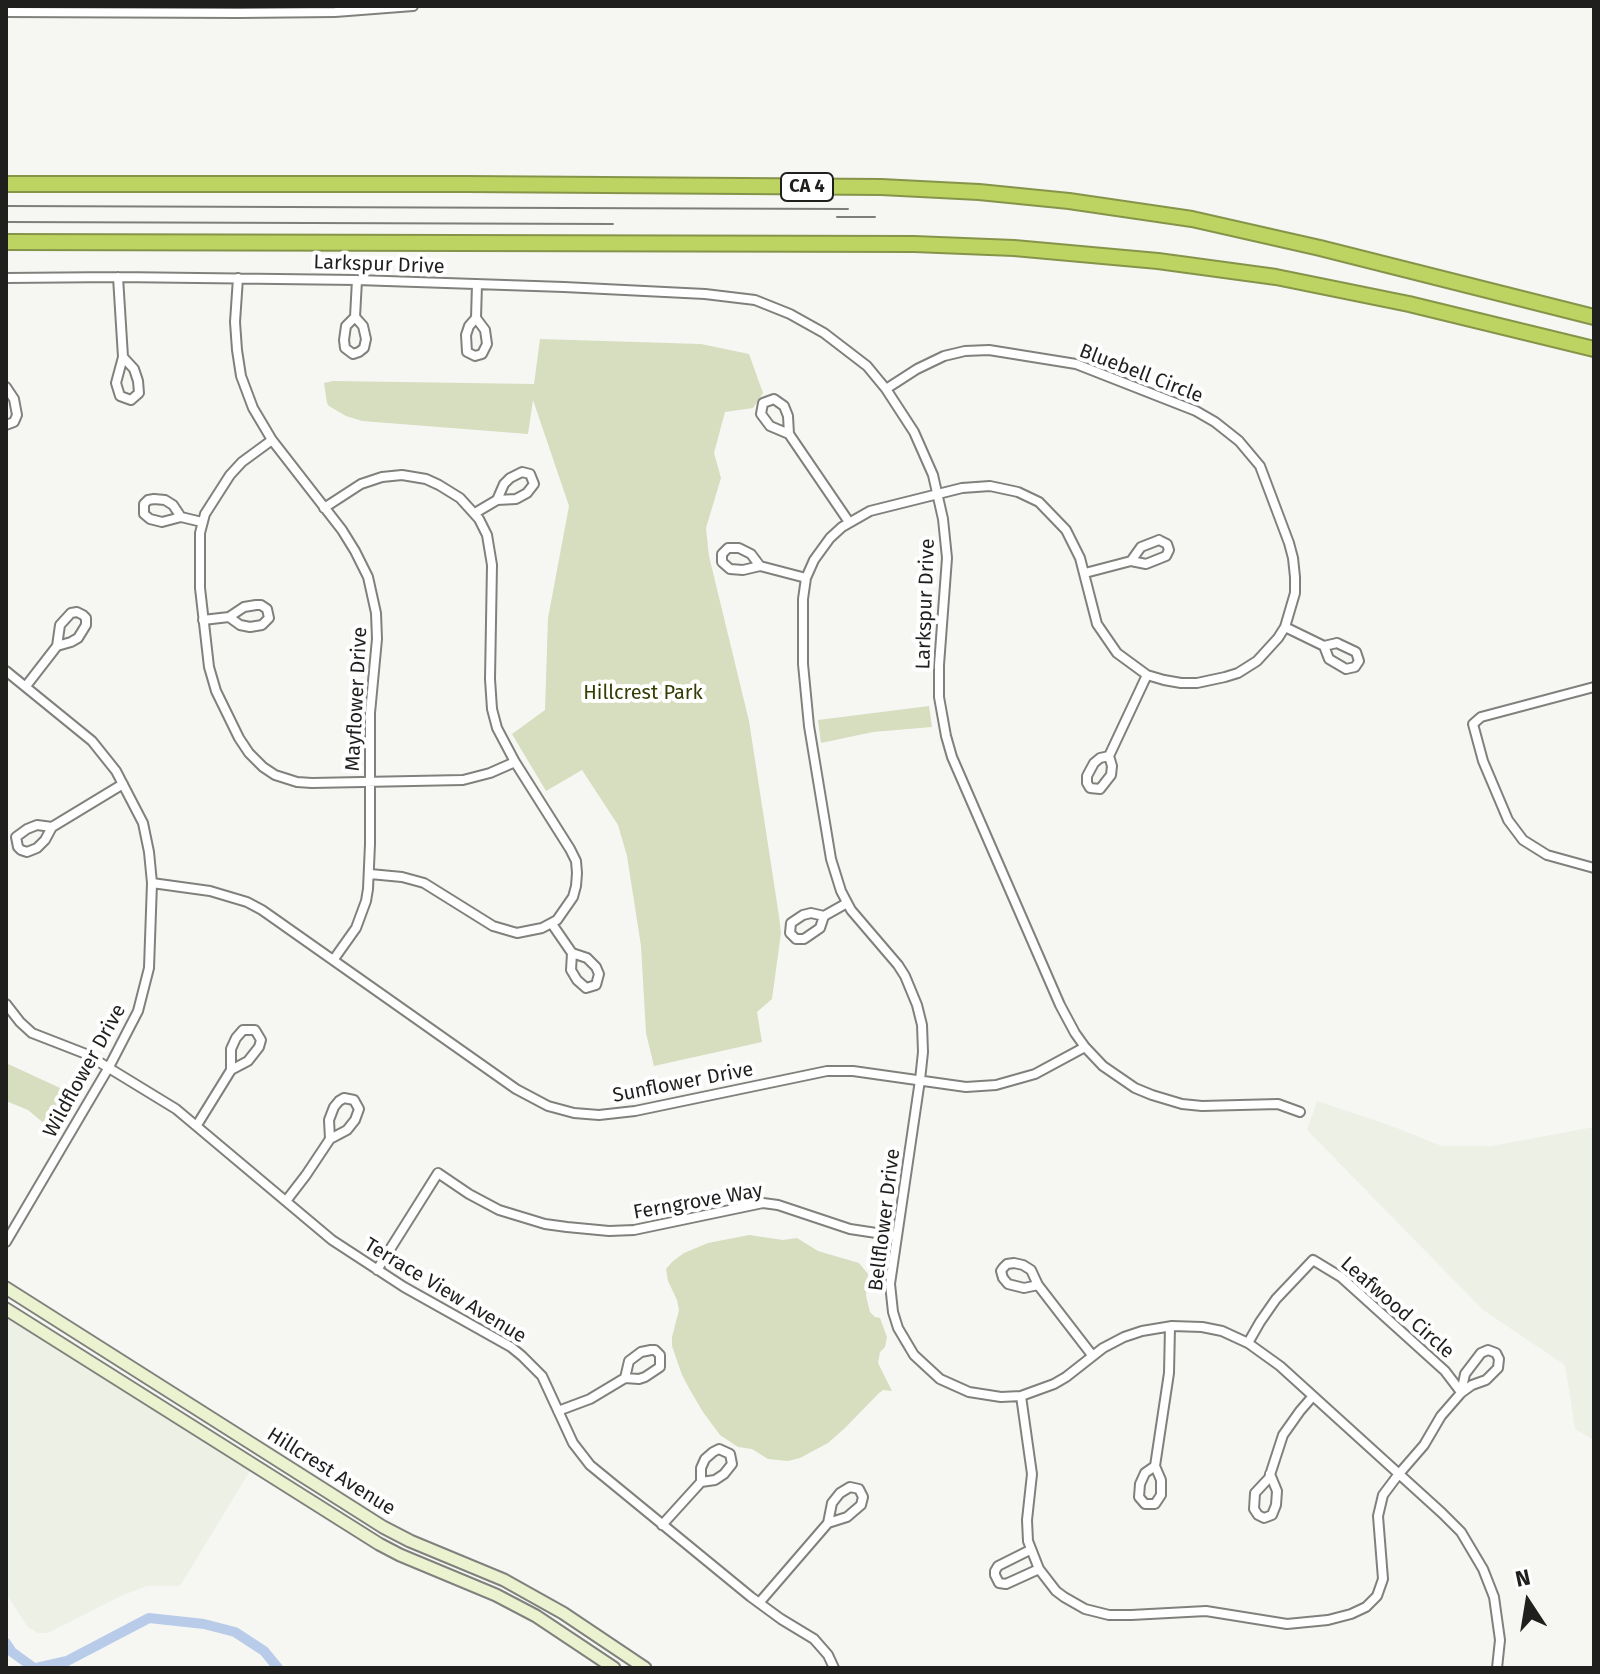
<!DOCTYPE html>
<html>
<head>
<meta charset="utf-8">
<style>
  body { margin:0 }
  #map { position:relative; width:1600px; height:1674px; overflow:hidden; background:#f6f7f3; font-family:"Fira Sans",sans-serif }
  canvas { display:block }
  .frame { position:absolute; inset:0; border:8px solid #1f201e; pointer-events:none }
  .north { position:absolute; left:1488px; top:1562px; width:80px; height:80px; -webkit-text-stroke:6px #fff; paint-order:stroke; rotate:348deg; font-size:22px; font-weight:700; line-height:32px; text-align:center; color:#1f201e }
  .north::after { content:''; display:block; margin:auto; width:28px; height:36px; background:#1f201e; clip-path:polygon(50% 0,100% 100%,50% 72%,0 100%) }
</style>
</head>
<body>
<div id="map">
<canvas width="1600" height="1674"></canvas>
<div class="frame"></div>
<div class="north">N</div>
</div>
<script>
const g = document.querySelector('canvas').getContext('2d');
g.lineJoin = 'round';
function paint(path, color) {
  g.fillStyle = color;
  g.fill(path, 'evenodd');
}
function poly(rows) {
  const path = new Path2D();
  for (const r of rows) {
    path.moveTo(r[0], r[1]);
    for (let i = 2; i < r.length; i += 2) path.lineTo(r[i], r[i + 1]);
  }
  return path;
}
function strokePath(path, color, width, dash) {
  g.strokeStyle = color;
  g.lineWidth = width;
  g.lineCap = dash ? 'butt' : 'round';
  g.setLineDash(dash || []);
  g.stroke(path);
}
function label(font, color, halo, rows, align = 'center') {
  g.font = font + ' "Fira Sans",sans-serif';
  g.lineWidth = 8;
  g.setLineDash([]);
  g.textBaseline = 'middle';
  g.strokeStyle = halo;
  g.fillStyle = color;
  for (const [text, x, y, turn = 0] of rows) {
    g.save();
    g.translate(x, y);
    g.rotate((+turn || 0) * Math.PI / 180);
    g.textAlign = isNaN(turn) ? turn : align;
    if (halo) g.strokeText(text, 0, 0);
    g.fillText(text, 0, 0);
    g.restore();
  }
}
paint(poly([
  [1317,1101,1389,1125,1442,1146,1491,1146,1594,1127,1594,1440,1575,1429,1565,1365,1483,1310,1307,1130],
  [6,1316,250,1471,180,1586,147,1586,123,1595,48,1633,38,1633,28,1627,6,1594]
]), '#edf0e4');
paint(poly([
  [540,339,701,344,749,354,763,393,753,408,725,412,714,453,721,478,706,528,709,556,749,721,779,916,781,933,772,999,757,1012,762,1042,654,1066,646,1033,641,946,627,856,618,825,582,770,546,791,512,734,545,710,548,618,569,506,533,400,528,434,362,421,346,416,329,406,327,403,324,383,333,381,534,384],
  [929,706,932,727,873,732,821,743,818,720],
  [6,1063,73,1094,55,1129,46,1125,28,1110,6,1101],
  [749,1235,783,1240,797,1238,818,1251,859,1263,868,1274,866,1296,870,1312,875,1317,880,1318,887,1337,885,1347,880,1352,878,1363,892,1391,883,1390,879,1393,845,1428,828,1443,800,1458,788,1461,768,1459,752,1449,738,1447,720,1435,703,1412,690,1390,682,1375,672,1346,672,1337,679,1310,677,1300,668,1281,666,1269,673,1261,684,1253,708,1243]
]), '#d6debf');
strokePath(poly([
  [6,1643,12,1652,34,1668],
  [36,1668,67,1661,149,1618,204,1624,235,1632,264,1651,278,1668]
]), '#b8ccea', 10);
const street = poly([
  [6,12,239,13,335,12,413,6],
  [118,277,123,357,116,383,120,396,131,400,139,393,138,381,134,369,123,357],
  [6,278,118,277,357,280,564,287,705,294,755,300,790,314,824,333,867,366,886,389,914,432,933,475,943,519,947,558,939,665,939,697,946,736,952,757,1060,1005,1075,1033,1085,1047,1103,1066,1135,1088,1152,1095,1182,1104,1202,1106,1278,1104,1300,1112],
  [238,278,235,322,237,350,241,376,253,408,272,440,342,530,355,551,368,577,376,613,377,639,370,713,370,844,368,889,366,901,356,928,334,959],
  [355,317,363,326,366,339,364,348,359,352,353,354,345,348,344,340,346,326,355,317,357,280],
  [476,318,485,330,487,344,482,354,475,356,467,352,466,335,469,326,476,318,477,284],
  [6,387,14,399,17,415,14,422,6,425],
  [886,389,917,369,944,356,965,351,989,350,1076,364,1196,411,1215,422,1239,441,1260,466,1289,543,1293,558,1295,577,1295,593,1285,627,1278,638,1257,661,1238,673,1225,677,1197,683,1181,683,1164,680,1147,675,1117,653,1097,624,1080,558,1066,530,1039,502,1018,492,990,486,962,488,870,511,842,527,830,538,814,560,806,578,803,599,803,664,809,726,831,859,841,891,851,910,898,965,905,976,917,1005,922,1025,923,1052,920,1080,890,1284,893,1312,898,1328,914,1355,940,1379,969,1392,1001,1397,1021,1396,1054,1384,1066,1377,1103,1348,1124,1337,1142,1331,1172,1326,1202,1327,1222,1331,1248,1343,1280,1366,1442,1513,1461,1532,1483,1569,1494,1597,1500,1640,1497,1668],
  [789,434,770,426,761,414,763,403,774,399,784,406,788,416,789,434,849,522],
  [272,440,242,462,230,475,205,514,200,533,200,588,209,667,216,691,239,738,249,753,263,767,275,775,297,782,312,783,463,780,490,773,515,762],
  [324,508,361,484,382,477,402,475,426,479,439,485,460,498,479,519,487,535,492,565,490,679,492,709,497,728,515,762,570,849,576,861,577,873,576,886,573,897,557,920,542,928,517,933,493,926,424,883,402,877,370,874],
  [475,513,497,500,516,499,527,493,534,484,530,474,522,472,510,478,504,484,497,500],
  [181,517,173,505,165,500,154,499,148,500,144,504,144,514,150,519,162,522,181,517,202,522],
  [1159,540,1167,544,1169,550,1166,556,1146,564,1131,561,1141,547,1159,540],
  [760,566,751,554,739,548,728,548,722,554,722,562,730,569,743,570,760,566,806,578],
  [1085,573,1131,561],
  [203,620,229,617,244,607,256,605,261,605,267,609,269,618,262,625,250,627,240,625,229,617],
  [1285,627,1324,646],
  [1337,643,1356,652,1359,661,1355,667,1346,669,1329,659,1324,646,1337,643],
  [6,671,92,741,116,771,143,823,149,852,152,883,149,968,138,1011,109,1067,6,1242],
  [26,686,57,646,60,625,71,613,77,612,83,615,86,618,86,625,78,638,71,642,57,646],
  [1594,687,1481,717,1473,724,1483,761,1508,820,1523,840,1547,855,1594,868],
  [1109,756,1112,766,1111,775,1100,789,1090,788,1087,783,1087,776,1094,763,1100,758,1109,756],
  [1109,756,1147,675],
  [52,827,37,825,27,829,16,837,18,847,21,850,27,852,37,848,45,840,52,827,123,784],
  [152,883,210,891,247,902,262,910,516,1089,548,1106,574,1113,599,1115,635,1111,827,1071,853,1071,966,1087,996,1085,1035,1074,1085,1047],
  [824,916,811,913,803,915,791,923,790,933,796,939,804,939,820,928,824,916,847,903],
  [552,924,572,953,587,958,596,967,599,974,596,985,586,988,577,980,571,970,572,953],
  [6,1004,20,1022,32,1033,86,1054,176,1109,332,1240,404,1287,511,1347,522,1356,542,1376,573,1443,590,1465,751,1597,781,1619,814,1639,828,1655,834,1668],
  [197,1125,231,1070,248,1061,259,1047,261,1040,255,1030,243,1030,236,1038,231,1049,231,1070],
  [286,1201,306,1175,330,1139,347,1130,355,1120,359,1109,354,1100,344,1098,339,1101,334,1107,329,1120,330,1139],
  [377,1270,438,1173,469,1194,499,1210,545,1224,567,1227,609,1231,634,1230,763,1203,778,1205,850,1229,896,1236],
  [1038,1285,1024,1288,1008,1284,1003,1278,1001,1271,1003,1268,1007,1264,1014,1263,1023,1265,1031,1270,1038,1285,1092,1355],
  [1248,1343,1260,1322,1276,1299,1313,1260,1341,1277,1445,1371,1461,1392],
  [1021,1396,1032,1474,1027,1520,1028,1541,1039,1569,1056,1591,1064,1597,1085,1609,1109,1615,1131,1615,1206,1611,1287,1624,1328,1620,1351,1614,1366,1607,1377,1596,1383,1579,1378,1516,1383,1495,1398,1475,1424,1445,1441,1416,1461,1393,1472,1385,1486,1380,1498,1368,1499,1359,1496,1353,1488,1350,1481,1353,1465,1374,1461,1393],
  [558,1411,590,1399,625,1378,639,1379,645,1377,660,1367,660,1355,655,1350,651,1350,641,1352,629,1361,625,1378],
  [1155,1466,1145,1473,1140,1484,1139,1497,1145,1504,1155,1504,1161,1495,1161,1480,1155,1466,1169,1373,1170,1327],
  [1270,1474,1277,1491,1276,1505,1272,1515,1264,1518,1258,1515,1254,1509,1255,1493,1269,1478,1283,1435,1300,1411,1313,1396],
  [662,1525,701,1482,701,1468,705,1459,713,1452,719,1449,730,1454,732,1464,724,1474,715,1480,701,1482],
  [1030,1550,998,1566,995,1571,995,1575,999,1583,1006,1584,1039,1569],
  [759,1603,828,1523,847,1517,861,1505,863,1497,859,1489,850,1487,840,1493,832,1503,828,1523]
]);
const secondary = poly([
  [6,1288,383,1527,410,1541,504,1580,529,1594,563,1613,645,1668],
  [6,1309,379,1544,400,1555,496,1595,536,1616,614,1668]
]);
const highway = poly([
  [6,184,466,184,881,187,979,192,1069,201,1192,219,1320,248,1594,317],
  [6,242,914,244,1014,248,1158,261,1276,277,1409,304,1594,349]
]);
strokePath(street, '#80817d', 12);
strokePath(secondary, '#80817d', 15);
strokePath(highway, '#86944a', 18);
strokePath(street, '#fff', 8);
strokePath(secondary, '#ebf2d0', 11);
strokePath(highway, '#bdd362', 14);
strokePath(poly([
  [6,206,848,209],
  [837,217,875,217],
  [6,222,613,224]
]), '#7d7e7b', 2);
for (const [x, y, w] of [
  [807,187,52]
]) {
  const box = new Path2D();
  box.roundRect(x - w / 2, y - 14, w, 28, 6);
  g.fillStyle = '#fff';
  g.fill(box);
  strokePath(box, '#1f201e', 2);
}
label('bold 18px', '#1f201e', null, [
  ["CA 4",807,187]
]);
label('20px', '#1f201e', '#fff', [
  ["Larkspur Drive",379,265,2],
  ["Bluebell Circle",1141,374,21],
  ["Larkspur Drive",926,604,-88],
  ["Mayflower Drive",357,699,-87],
  ["Wildflower Drive",85,1071,-61],
  ["Sunflower Drive",683,1083,-11],
  ["Ferngrove Way",698,1202,-10],
  ["Bellflower Drive",885,1220,-83],
  ["Terrace View Avenue",445,1291,31],
  ["Leafwood Circle",1397,1308,41],
  ["Hillcrest Avenue",331,1472,32]
]);
label('20px', '#343d02', '#fff', [
  ["Hillcrest Park",643,693]
]);
</script>
</body>
</html>
